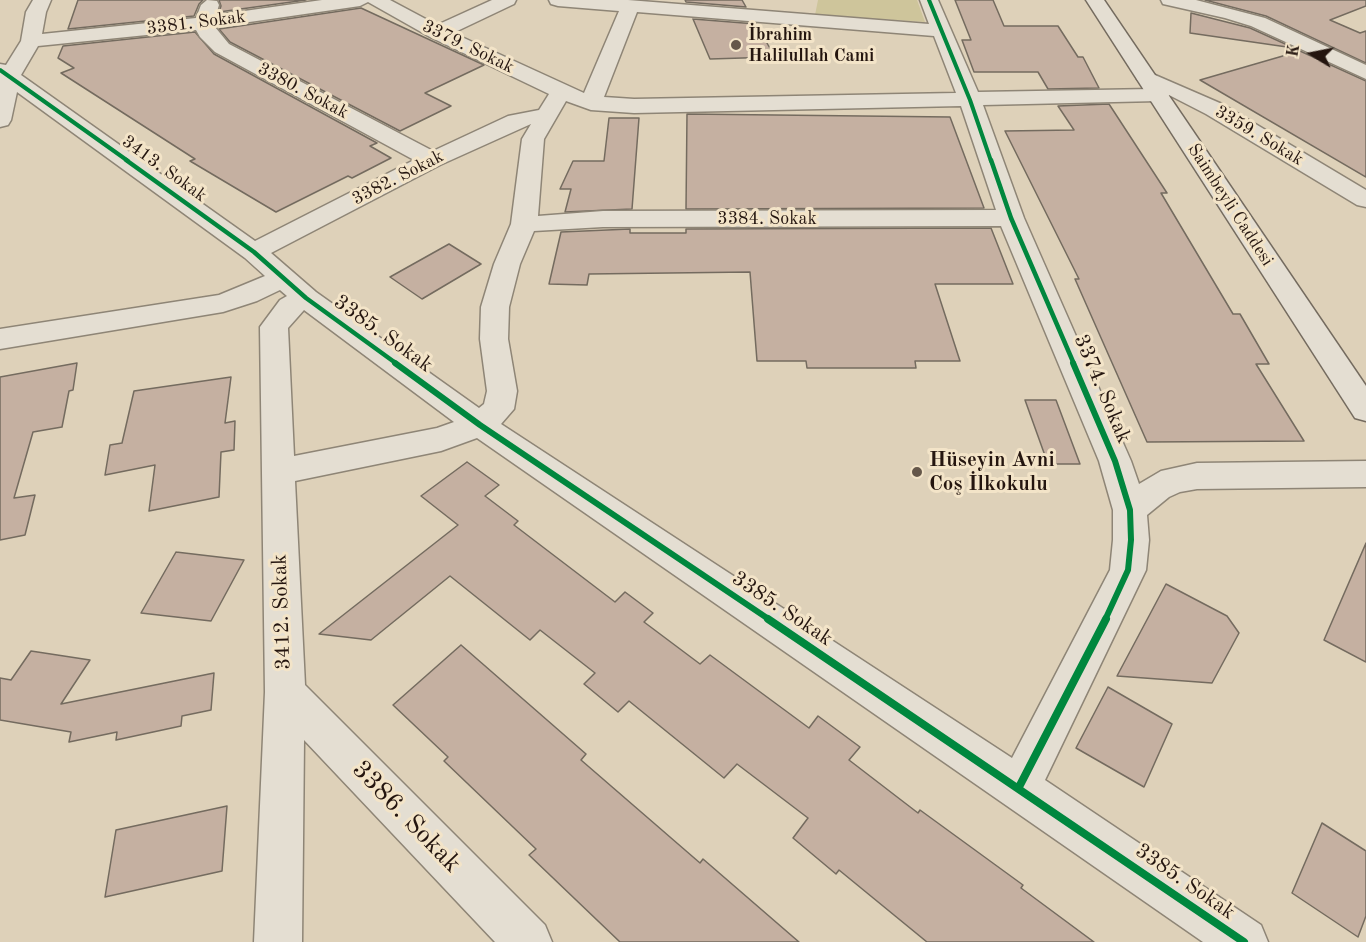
<!DOCTYPE html>
<html>
<head>
<meta charset="utf-8">
<style>
  body { margin:0 }
  #map { position:relative; width:1366px; height:942px; overflow:hidden; background:#ded1b9; font-family:"Old Standard TT",serif }
  canvas { display:block }
  .north { position:absolute; left:1282px; top:24px; width:60px; height:60px; -webkit-text-stroke:4px #f3e4c8; paint-order:stroke; rotate:280deg; font-size:16px; font-weight:700; line-height:24px; text-align:center; color:#24150f }
  .north::after { content:''; display:block; margin:auto; width:21px; height:27px; background:#24150f; clip-path:polygon(50% 0,100% 100%,50% 72%,0 100%) }
</style>
</head>
<body>
<div id="map">
<canvas width="1366" height="942"></canvas>
<div class="north">K</div>
</div>
<script>
const g = document.querySelector('canvas').getContext('2d');
g.lineJoin = 'round';
function paint(path, color) {
  g.fillStyle = color;
  g.fill(path, 'evenodd');
}
function poly(rows) {
  const path = new Path2D();
  for (const r of rows) {
    path.moveTo(r[0], r[1]);
    for (let i = 2; i < r.length; i += 2) path.lineTo(r[i], r[i + 1]);
  }
  return path;
}
function strokePath(path, color, width, dash) {
  g.strokeStyle = color;
  g.lineWidth = width;
  g.lineCap = dash ? 'butt' : 'round';
  g.setLineDash(dash || []);
  g.stroke(path);
}
function label(font, color, halo, rows, align = 'center') {
  g.font = font + ' "Old Standard TT",serif';
  g.lineWidth = 6;
  g.setLineDash([]);
  g.textBaseline = 'middle';
  g.strokeStyle = halo;
  g.fillStyle = color;
  for (const [text, x, y, turn = 0] of rows) {
    g.save();
    g.translate(x, y);
    g.rotate((+turn || 0) * Math.PI / 180);
    g.textAlign = isNaN(turn) ? turn : align;
    if (halo) g.strokeText(text, 0, 0);
    g.fillText(text, 0, 0);
    g.restore();
  }
}
paint(poly([
  [818,0,917,0,925,22,815,15]
]), '#cec59b');
const building = poly([
  [78,0,203,0,199,4,194,16,68,29,78,0],
  [219,0,306,0,219,12,221,6,219,0],
  [685,0,742,0,746,7,686,2,685,0],
  [955,0,993,0,1004,26,1058,26,1078,57,1083,57,1099,88,1048,89,1038,72,974,72,962,40,971,40,955,0],
  [1205,0,1366,0,1366,6,1330,20,1360,33,1366,31,1366,63,1266,16,1205,0],
  [361,8,484,65,425,93,451,106,400,131,230,42,219,29,361,8],
  [1191,13,1250,28,1294,48,1190,33,1191,13],
  [693,19,756,24,775,57,710,59,693,19],
  [195,32,214,54,377,143,370,146,391,158,352,178,348,176,276,212,190,161,195,159,61,73,74,68,58,58,63,46,195,32],
  [1300,51,1366,81,1366,177,1200,80,1300,51],
  [1109,104,1167,193,1161,193,1233,314,1240,314,1269,364,1256,364,1304,441,1147,442,1075,279,1079,279,1005,131,1074,130,1058,106,1109,104],
  [687,114,950,117,984,208,686,209,687,114],
  [609,118,639,118,632,209,565,212,571,189,560,189,573,161,604,161,609,118],
  [991,228,1013,284,935,284,960,361,915,361,916,368,807,368,806,361,757,361,750,272,589,274,587,285,549,284,561,232,630,229,630,233,686,233,686,229,991,228],
  [449,244,481,264,422,299,390,277,449,244],
  [77,363,73,390,69,391,62,427,33,432,14,498,35,495,25,535,0,540,0,377,77,363],
  [231,377,225,423,235,421,234,450,221,452,219,497,149,511,155,465,105,475,110,445,122,443,134,391,231,377],
  [1025,400,1056,400,1080,464,1048,464,1025,400],
  [467,462,499,485,485,496,518,521,514,525,615,602,625,592,653,613,644,622,700,664,710,655,809,728,818,716,860,747,849,760,918,813,920,810,1023,885,1021,888,1094,942,927,942,839,870,836,874,793,838,808,818,737,764,724,778,629,701,618,712,584,684,595,673,540,630,530,640,450,576,371,640,319,634,458,525,421,496,467,462],
  [1366,543,1366,662,1324,640,1366,543],
  [176,552,244,560,211,621,141,613,176,552],
  [1166,584,1227,616,1239,633,1212,683,1117,676,1166,584],
  [461,645,586,754,581,760,700,863,703,859,799,942,620,942,529,855,536,849,444,761,448,757,393,705,461,645],
  [31,651,90,660,61,704,214,673,211,710,182,716,181,726,116,740,117,732,69,742,71,732,0,720,0,678,11,680,31,651],
  [1108,687,1172,724,1144,787,1076,748,1108,687],
  [227,806,222,871,105,897,116,830,227,806],
  [1322,823,1366,851,1366,916,1358,937,1292,893,1322,823]
]);
paint(building, '#c5b0a1');
strokePath(building, '#746b5f', 1.5);
const minor = poly([
  [33,0,51,0,46,12,42,34,196,18,201,5,207,0,217,1,219,5,216,15,322,0,390,0,437,25,492,0,516,0,514,4,453,33,584,93,619,11,558,6,551,4,549,0,628,0,929,24,920,0,938,0,978,92,1153,89,1141,83,1137,79,1141,75,1148,73,1155,75,1222,104,1366,190,1366,207,1357,205,1206,114,1169,95,1166,100,1158,101,983,105,1024,218,1131,461,1139,484,1161,471,1197,463,1366,461,1366,487,1197,489,1180,492,1169,497,1147,515,1149,540,1146,570,1045,780,1261,925,1268,942,1203,942,477,438,441,451,295,481,305,685,545,925,552,942,495,942,304,740,302,942,254,942,265,692,260,327,280,300,287,296,280,290,257,301,223,312,0,349,0,329,219,295,265,276,245,258,17,92,11,120,8,125,0,127,0,64,6,65,21,41,26,12,33,0],
  [368,2,430,37,549,94,539,110,508,116,433,151,229,44,215,27,360,6,368,2],
  [637,12,934,36,956,93,634,99,604,97,637,12],
  [196,30,200,37,215,52,414,160,255,241,21,75,38,46,196,30],
  [566,101,591,110,634,113,961,106,996,210,603,211,538,216,544,139,566,101],
  [531,124,522,139,511,224,494,264,481,307,480,339,487,391,484,404,479,408,316,292,271,253,440,165,531,124],
  [1001,226,1099,461,1113,510,1113,540,1110,570,1012,758,501,424,514,409,517,391,508,339,509,307,520,264,534,231,603,227,1001,226],
  [304,310,454,422,437,428,294,456,288,328,304,310],
  [1161,0,1196,0,1265,18,1366,65,1366,79,1251,26,1225,18,1163,4,1161,0]
]);
const secondary = poly([
  [1086,0,1104,0,1366,386,1366,421,1355,418,1086,0]
]);
strokePath(minor, '#8e8576', 3);
strokePath(secondary, '#746b5f', 3);
paint(minor, '#e4ded2');
paint(secondary, '#e4ded2');
strokePath(poly([
  [929,0,970,100,991,161],
  [0,70,128,161]
]), '#00873e', 4);
strokePath(poly([
  [126,160,254,252,306,298,397,364],
  [991,160,1011,218,1074,364]
]), '#00873e', 4.5);
strokePath(poly([
  [395,363,480,425,770,620],
  [1073,363,1115,461,1130,510,1131,540,1128,570,1105,620]
]), '#00873e', 6);
strokePath(poly([
  [768,619,1244,942],
  [1019,787,1106,619]
]), '#00873e', 8);
for (const [x, y, r, color] of [
  [736,45,6,"#65574a"],
  [917,472,6,"#65574a"]
]) {
  const dot = new Path2D();
  dot.arc(x, y, r, 0, 2 * Math.PI);
  g.fillStyle = color;
  g.fill(dot);
  strokePath(dot, '#f3e4c8', 2);
}
label('18px', '#24150f', '#f3e4c8', [
  ["3381. Sokak",196,23,-7],
  ["3379. Sokak",468,47,26],
  ["3380. Sokak",303,91,28],
  ["3359. Sokak",1259,136,31],
  ["3413. Sokak",164,169,36],
  ["3382. Sokak",398,178,-27],
  ["Saimbeyli Caddesi",1230,205,57],
  ["3384. Sokak",767,219]
]);
label('bold 18px', '#24150f', '#f3e4c8', [
  ["İbrahim",748,35],
  ["Halilullah Cami",748,56]
], 'left');
label('21px', '#24150f', '#f3e4c8', [
  ["3385. Sokak",383,334,36],
  ["3374. Sokak",1102,389,67],
  ["3385. Sokak",782,609,34],
  ["3412. Sokak",282,612,-92],
  ["3385. Sokak",1185,882,35]
]);
label('bold 21px', '#24150f', '#f3e4c8', [
  ["Hüseyin Avni",929,460],
  ["Coş İlkokulu",929,484]
], 'left');
label('26px', '#24150f', '#f3e4c8', [
  ["3386. Sokak",406,817,46]
]);
</script>
</body>
</html>
